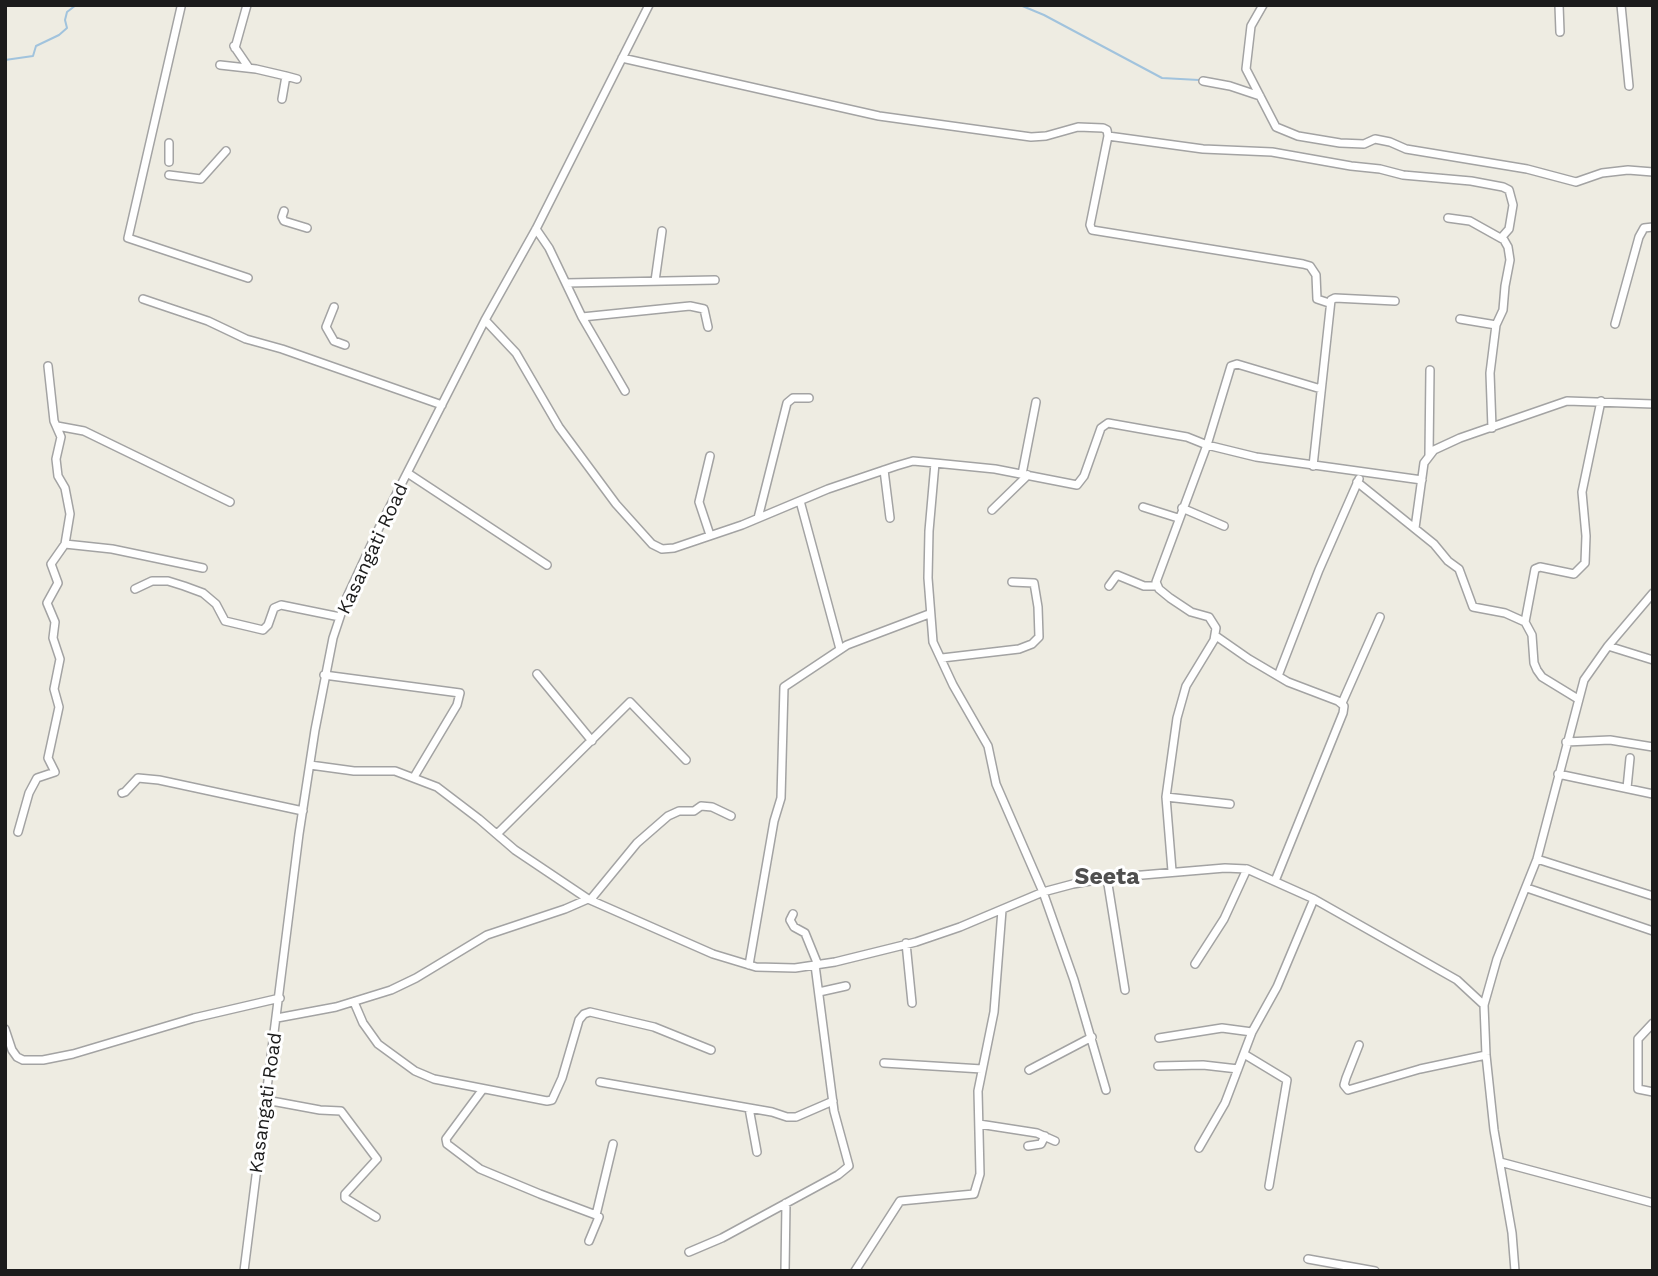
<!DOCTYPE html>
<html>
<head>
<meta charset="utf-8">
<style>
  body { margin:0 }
  #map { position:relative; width:1658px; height:1276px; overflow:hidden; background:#eeece2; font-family:"Work Sans",sans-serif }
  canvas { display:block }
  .frame { position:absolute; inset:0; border:7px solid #1c1c1c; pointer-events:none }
</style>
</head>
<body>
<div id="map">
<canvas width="1658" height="1276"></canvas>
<div class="frame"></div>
</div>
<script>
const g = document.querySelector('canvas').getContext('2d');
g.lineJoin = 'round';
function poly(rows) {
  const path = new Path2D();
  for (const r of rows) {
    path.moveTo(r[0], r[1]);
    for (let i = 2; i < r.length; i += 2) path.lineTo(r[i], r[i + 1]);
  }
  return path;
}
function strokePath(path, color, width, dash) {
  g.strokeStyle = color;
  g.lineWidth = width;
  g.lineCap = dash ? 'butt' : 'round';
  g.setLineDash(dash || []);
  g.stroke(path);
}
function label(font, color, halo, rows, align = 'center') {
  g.font = font + ' "Work Sans",sans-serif';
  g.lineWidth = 6;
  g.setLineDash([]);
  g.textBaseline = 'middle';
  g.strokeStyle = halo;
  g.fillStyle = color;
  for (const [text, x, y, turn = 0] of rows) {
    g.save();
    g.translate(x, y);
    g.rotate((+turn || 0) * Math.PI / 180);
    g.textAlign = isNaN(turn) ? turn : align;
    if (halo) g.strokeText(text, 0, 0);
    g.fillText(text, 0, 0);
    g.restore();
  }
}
strokePath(poly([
  [1020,5,1044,15,1162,78,1199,80],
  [5,60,33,56,36,46,59,35,67,28,65,20,67,12,76,5]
]), '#a1c3dd', 2);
const minor = poly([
  [1263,5,1251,26,1246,69,1276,127,1298,136,1340,143,1364,144,1375,139,1390,142,1406,149,1527,169,1576,182,1602,173,1628,170,1653,172],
  [1559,5,1560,32],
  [1621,5,1629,86],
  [181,7,128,238,248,278],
  [234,46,249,68],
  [235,48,247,5],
  [622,58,879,116,1031,137,1046,136,1078,127,1103,128,1107,130,1108,136,1090,225,1092,230,1303,264,1310,266,1316,275,1317,299,1329,303],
  [220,65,256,69,286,76],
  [1203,81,1230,86,1260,96],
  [282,99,286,76,297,79],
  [1108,136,1203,149,1272,152,1351,166,1380,169,1403,175,1471,181,1503,187,1509,190,1513,205,1509,229,1501,238],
  [169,162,169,143],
  [169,175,201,179,226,151],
  [284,211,282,217,284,221,307,228],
  [1448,218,1470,221,1504,240,1508,247,1510,260,1505,286,1503,310,1496,325],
  [536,229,549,248,582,317,625,391],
  [655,281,662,231],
  [566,283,715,280],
  [143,299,208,321,246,339,282,349,442,405],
  [334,307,326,327,334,341,345,345],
  [582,317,690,306,704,309,708,327],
  [1460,319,1496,325,1490,373,1492,428],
  [485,320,516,353,559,427,616,504,652,544,662,549,674,548,742,525,828,489,896,466,913,461,935,463,929,531,928,578,933,642,953,685,988,746,996,784,1043,892,1074,980,1106,1090],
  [1615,324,1639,237,1644,228,1653,227],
  [57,426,84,431,230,502],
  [1429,455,1430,370],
  [710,456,699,502,710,535],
  [935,463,995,469,1077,485,1084,476,1101,428,1108,423,1187,437,1207,445,1256,457,1422,480],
  [1313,466,1331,300,1335,298,1395,301],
  [884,470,890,518],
  [409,474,547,565],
  [1022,474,1036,402],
  [1357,482,1434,544,1448,561,1459,569,1473,607,1505,613,1525,622,1532,635,1534,663,1537,670,1542,677,1578,699],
  [800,501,840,649],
  [1143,507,1178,518],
  [1182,508,1224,526],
  [992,510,1028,475],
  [758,518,787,403,793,398,809,398],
  [1415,528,1424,463,1434,450,1460,438,1567,401,1653,404],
  [65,544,112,549,203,568],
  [1109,586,1117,575,1144,586,1157,586],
  [135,589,152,581,168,581,184,586,203,593,216,604,225,621,263,630,268,625,274,608,281,605,340,617],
  [1525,622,1535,569,1540,567,1574,574,1585,563,1586,536,1582,492,1601,401],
  [1216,636,1249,659,1288,682,1338,701,1344,706,1343,713,1275,881],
  [1608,646,1653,660],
  [942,658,1019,649,1032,644,1039,637,1038,607,1034,583,1012,582],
  [537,674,592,741],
  [324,675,460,693,457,705,414,777],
  [1278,676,1319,570,1359,479],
  [1342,703,1380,617],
  [1566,742,1610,740,1653,747],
  [310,765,354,771,395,771,437,787,479,819,515,850,588,899,713,954,756,967,795,968,835,962,916,942,960,927,1043,892,1073,884,1107,878,1225,868,1247,869,1314,899,1457,980,1484,1005],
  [1558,774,1653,794],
  [1627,788,1630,758],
  [122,793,125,792,138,778,159,780,303,811],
  [1166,797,1230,804],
  [18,832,29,793,37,778,55,772,48,758,59,707,54,689,60,659,53,638,55,622,47,603,58,583,51,564,65,544,70,514,65,488,58,476,56,459,61,437,54,421,48,366],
  [497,834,630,702,686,760],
  [1537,859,1653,896],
  [1172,871,1166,797,1177,718,1186,686,1214,640,1216,628,1209,617,1191,612,1170,598,1159,589,1156,582,1207,445,1231,366,1237,364,1321,389],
  [1107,878,1125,990],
  [1527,888,1653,931],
  [591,899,637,843,668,816,679,811,694,811,701,806,712,807,731,816],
  [793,914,790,920,794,927,805,933,818,965],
  [906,943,912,1003],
  [1195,964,1224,919,1247,869],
  [749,965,774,821,781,798,784,687,847,645,929,614],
  [819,992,846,986],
  [354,1002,363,1023,378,1044,415,1071,434,1079,547,1101,552,1100,562,1078,579,1020,584,1014,590,1012,654,1027,711,1050],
  [277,1018,336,1007,391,990,416,978,487,935,565,909,588,899],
  [1653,1023,1638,1039,1638,1089,1653,1092],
  [5,1029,12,1050,17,1057,23,1060,43,1060,73,1054,194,1018,280,998],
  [1159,1038,1222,1028,1252,1032],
  [1359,1045,1346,1078,1344,1085,1348,1090,1420,1069,1486,1055],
  [1244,1054,1287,1080,1269,1186],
  [884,1063,982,1069],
  [1158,1066,1203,1065,1238,1069],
  [1029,1070,1092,1037],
  [600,1082,772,1112,787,1117,796,1117,833,1101],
  [483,1089,446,1139,447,1144,480,1169,540,1194,596,1215,599,1217,589,1241],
  [266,1100,320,1110,341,1111,377,1159,345,1194,345,1198,376,1217],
  [749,1108,757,1152],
  [979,1124,1037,1133,1055,1141],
  [1028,1146,1041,1144,1045,1136],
  [1199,1148,1225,1103,1252,1032,1277,987,1314,899],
  [1500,1162,1653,1203],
  [596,1215,613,1144],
  [689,1252,722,1238,838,1175,849,1166,834,1111,815,965],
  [1308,1259,1375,1271],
  [244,1271,299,834,315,730,333,638,346,599,379,528,485,320,536,229,649,5],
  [785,1271,786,1203],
  [855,1271,900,1201,974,1194,980,1174,978,1091,994,1012,1002,910],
  [1515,1271,1512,1233,1494,1130,1486,1055,1484,1005,1497,959,1537,859,1584,680,1608,646,1653,593]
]);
strokePath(minor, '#a3a3a3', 10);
strokePath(minor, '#fff', 7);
label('19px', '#1c1c1c', '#fff', [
  ["Kasangati Road",373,549,-65],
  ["Kasangati Road",266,1103,-82]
]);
label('bold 23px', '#4f4f4f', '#fff', [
  ["Seeta",1107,877]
]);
</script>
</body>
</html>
